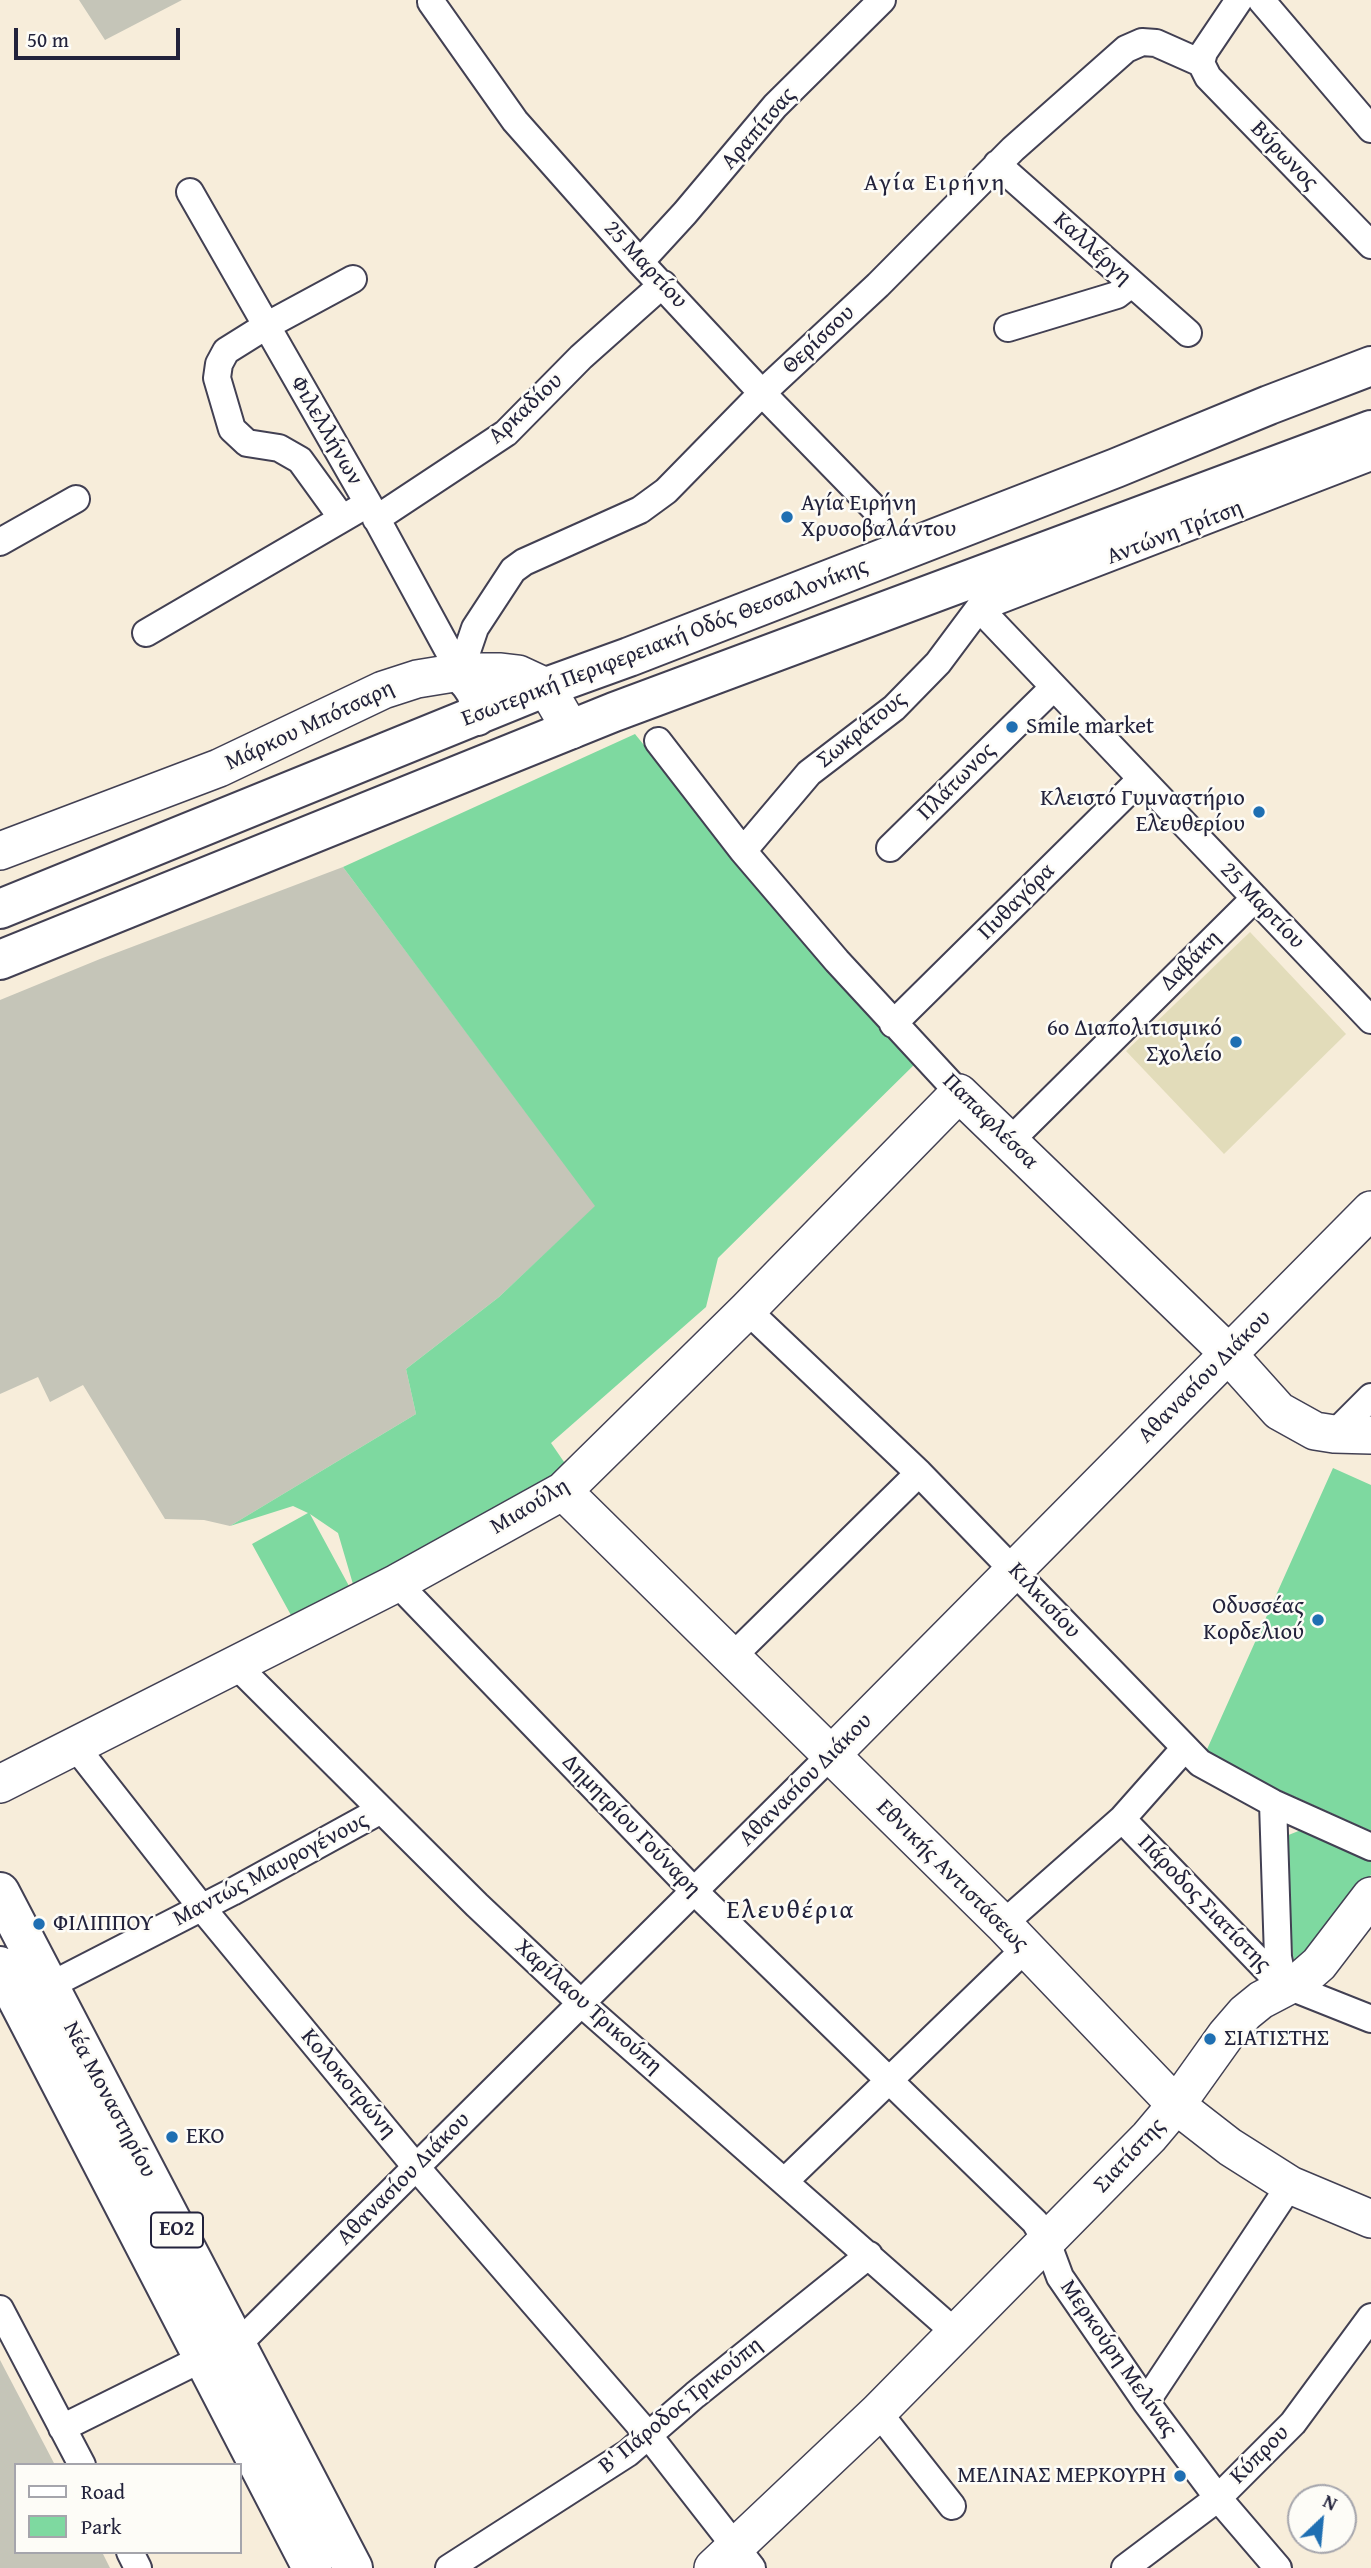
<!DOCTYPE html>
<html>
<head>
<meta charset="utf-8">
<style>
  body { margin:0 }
  #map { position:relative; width:1371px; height:2568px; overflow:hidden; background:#f7edda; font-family:"Gentium Book Plus",serif }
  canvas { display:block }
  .legend { position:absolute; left:14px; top:2463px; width:228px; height:91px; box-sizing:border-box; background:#fdfcf7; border:2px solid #a5a5ac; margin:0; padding:9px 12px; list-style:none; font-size:21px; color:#22223b }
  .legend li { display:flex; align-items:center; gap:14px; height:35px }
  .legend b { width:35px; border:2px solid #a5a5ac }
  .north { position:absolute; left:1287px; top:2484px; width:70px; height:70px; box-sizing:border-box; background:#fdfcf7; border:2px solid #a5a5ac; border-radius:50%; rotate:26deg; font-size:19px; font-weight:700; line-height:28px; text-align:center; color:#22223b }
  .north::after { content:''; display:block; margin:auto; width:24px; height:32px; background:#1f6fb2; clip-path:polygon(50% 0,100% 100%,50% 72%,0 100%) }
  .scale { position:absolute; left:14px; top:28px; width:166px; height:32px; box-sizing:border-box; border:4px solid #22223b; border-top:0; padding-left:9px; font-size:21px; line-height:24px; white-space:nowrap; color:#22223b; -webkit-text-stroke:5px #fdfcf7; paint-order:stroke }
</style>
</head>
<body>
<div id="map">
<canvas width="1371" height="2568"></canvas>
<ul class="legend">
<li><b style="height:9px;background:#fff"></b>Road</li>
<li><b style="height:19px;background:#7ed9a0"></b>Park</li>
</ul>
<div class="north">N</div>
<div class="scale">50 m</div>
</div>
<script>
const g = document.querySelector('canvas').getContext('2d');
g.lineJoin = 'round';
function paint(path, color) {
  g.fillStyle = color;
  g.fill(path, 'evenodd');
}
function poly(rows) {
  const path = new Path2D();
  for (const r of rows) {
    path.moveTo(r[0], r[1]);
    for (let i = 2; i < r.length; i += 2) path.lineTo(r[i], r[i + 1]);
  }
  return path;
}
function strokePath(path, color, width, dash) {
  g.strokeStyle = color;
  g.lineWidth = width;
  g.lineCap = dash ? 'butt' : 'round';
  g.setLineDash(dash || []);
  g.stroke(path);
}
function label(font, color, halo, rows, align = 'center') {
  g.font = font + ' "Gentium Book Plus",serif';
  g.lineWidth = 5;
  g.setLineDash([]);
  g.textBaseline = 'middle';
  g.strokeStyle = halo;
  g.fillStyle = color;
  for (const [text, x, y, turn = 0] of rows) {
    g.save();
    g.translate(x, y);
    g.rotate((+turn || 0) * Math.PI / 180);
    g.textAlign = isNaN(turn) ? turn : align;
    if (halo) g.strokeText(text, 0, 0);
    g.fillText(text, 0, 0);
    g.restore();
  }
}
paint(poly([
  [1250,932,1346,1034,1224,1154,1126,1051]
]), '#e2dcba');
paint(poly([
  [79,0,182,0,105,40],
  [343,867,596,1206,499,1297,406,1369,416,1414,230,1526,204,1520,165,1519,83,1385,50,1402,38,1377,0,1394,0,1000,100,959],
  [0,2360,55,2465,16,2465,16,2552,102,2552,110,2568,0,2568]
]), '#c5c5b8');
paint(poly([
  [635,734,831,976,918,1061,718,1258,706,1307,551,1443,573,1475,355,1591,338,1533,310,1514,349,1586,292,1617,252,1544,308,1513,293,1506,230,1526,416,1414,406,1369,499,1297,595,1206,343,867],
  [1333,1468,1371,1485,1371,1831,1204,1756],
  [1301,1830,1371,1860,1371,1875,1294,1965,1283,1849,1286,1836]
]), '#7ed9a0');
const street = poly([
  [1261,0,1371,129],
  [431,2,515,121,640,262,762,393,878,512],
  [1201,63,1208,77,1371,245],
  [1201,63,1204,52,1239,0],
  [997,164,1188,333],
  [190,192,368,503,460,672],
  [640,262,685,213,775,106,882,0],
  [1008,328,1117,295,1131,284],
  [342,518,300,460,279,448,247,443,232,429,217,378,219,364,226,351,266,326,353,279],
  [376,519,506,433,581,357,663,284],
  [0,542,76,499],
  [979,608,1371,1020],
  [979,608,1371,457],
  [146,633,357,510],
  [460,672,475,628,513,570,524,562,640,510,666,491,762,393,878,285,1013,149,1126,49,1142,42,1156,43,1201,63],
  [658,741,743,851,837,961,959,1093],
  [890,848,1054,687],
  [743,851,809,773,894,708,938,663,979,608],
  [893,1024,1141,779],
  [1009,1142,1255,898],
  [747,1310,919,1473,1200,1763,1273,1803,1371,1847],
  [1334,1434,1371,1397],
  [397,1583,694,1891,1035,2222,1047,2242,1060,2277,1146,2402,1218,2498,1278,2568],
  [732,1657,919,1473],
  [235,1664,477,1905,581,2003,957,2334],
  [75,1746,202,1908,416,2167,649,2436,752,2568],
  [1273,1803,1278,1957,1281,1972,1288,1986],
  [1122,1819,1276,1979,1288,1986,1371,2019],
  [1003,1924,1122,1819,1184,1749],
  [49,1986,232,1892,381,1810],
  [785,2181,1026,1948],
  [0,2309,82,2465],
  [237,2345,830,1756],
  [1146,2402,1290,2185],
  [878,2412,952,2506],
  [62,2428,203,2358],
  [130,2552,138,2568],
  [449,2568,628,2453,695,2395,869,2255],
  [1125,2568,1218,2498,1293,2423,1371,2317]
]);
const secondary = poly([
  [0,851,219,768,383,690,417,679,460,672,501,672,518,674,546,687,571,730],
  [563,1491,1003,1924,1176,2105,1230,2147,1290,2185,1371,2219],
  [830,1756,1371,1210],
  [0,1784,397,1583,563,1491,747,1310,959,1093,1218,1343,1279,1411,1315,1431,1334,1434,1371,1435],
  [713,2568,878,2412,1149,2137,1176,2105,1226,2035,1245,2013,1261,2000,1303,1978,1319,1964,1371,1896]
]);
const primary = poly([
  [0,1892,353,2568],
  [0,1966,312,2568]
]);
const highway = poly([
  [460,672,470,683,476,692,479,703,477,716],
  [0,909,546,687,629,657,1116,468,1269,405,1371,366],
  [0,960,614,712,1371,430]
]);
strokePath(street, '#424053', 30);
strokePath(secondary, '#424053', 40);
strokePath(primary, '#424053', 42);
strokePath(highway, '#424053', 42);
strokePath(street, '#fff', 26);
strokePath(secondary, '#fff', 37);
strokePath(primary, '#fff', 38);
strokePath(highway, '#fff', 38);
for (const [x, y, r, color] of [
  [787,517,7,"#1f6fb2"],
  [1012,727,7,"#1f6fb2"],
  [1259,812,7,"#1f6fb2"],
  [1236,1042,7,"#1f6fb2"],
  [1318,1620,7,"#1f6fb2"],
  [39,1924,7,"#1f6fb2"],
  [1210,2039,7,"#1f6fb2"],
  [172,2137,7,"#1f6fb2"],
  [1180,2476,7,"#1f6fb2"]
]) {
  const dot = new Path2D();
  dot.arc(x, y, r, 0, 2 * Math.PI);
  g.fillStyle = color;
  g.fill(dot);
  strokePath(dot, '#fdfcf7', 2.5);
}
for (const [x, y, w] of [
  [177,2230,52]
]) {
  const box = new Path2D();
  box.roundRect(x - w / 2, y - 17.5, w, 35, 5);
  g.fillStyle = '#fdfcf7';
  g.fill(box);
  strokePath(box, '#22223b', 2);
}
label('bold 21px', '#22223b', null, [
  ["ΕΟ2",177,2230]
]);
label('23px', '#22223b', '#fdfcf7', [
  ["Αραπίτσας",759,129,-49],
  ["Βύρωνος",1284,156,46],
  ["Καλλέργη",1092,249,42],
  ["25 Μαρτίου",645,265,47],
  ["Θερίσσου",819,340,-43],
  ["Αρκαδίου",526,409,-43],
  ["Φιλελλήνων",326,431,60],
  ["Αντώνη Τρίτση",1175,533,-21],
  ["Εσωτερική Περιφερειακή Οδός Θεσσαλονίκης",665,643,-21],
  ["Μάρκου Μπότσαρη",310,726,-25],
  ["Σωκράτους",862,730,-39],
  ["Πλάτωνος",957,782,-45],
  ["Πυθαγόρα",1017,902,-45],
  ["25 Μαρτίου",1262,906,46],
  ["Δαβάκη",1191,961,-45],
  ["Παπαφλέσσα",990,1122,45],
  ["Αθανασίου Διάκου",1205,1377,-45],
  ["Μιαούλη",530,1507,-31],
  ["Κιλκισίου",1044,1601,47],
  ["Αθανασίου Διάκου",806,1780,-45],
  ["Δημητρίου Γούναρη",631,1826,46],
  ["Μαντώς Μαυρογένους",271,1870,-28],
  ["Εθνικής Αντιστάσεως",952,1876,45],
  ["Πάροδος Σιατίστης",1204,1904,46],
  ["Χαρίλαου Τρικούπη",588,2007,42],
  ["Κολοκοτρώνη",348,2084,50],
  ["Νέα Μοναστηρίου",109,2100,62],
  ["Σιατίστης",1130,2156,-47],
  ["Αθανασίου Διάκου",404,2179,-45],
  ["Μερκούρη Μελίνας",1118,2359,55],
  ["Β' Πάροδος Τρικούπη",681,2406,-39],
  ["Κύπρου",1260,2455,-45]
]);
label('23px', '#22223b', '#fdfcf7', [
  ["Αγία Ειρήνη",801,504],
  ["Χρυσοβαλάντου",801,530],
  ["Smile market",1026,727],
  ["Κλειστό Γυμναστήριο",1245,799,"right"],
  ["Ελευθερίου",1245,825,"right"],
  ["6ο Διαπολιτισμικό",1222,1029,"right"],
  ["Σχολείο",1222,1055,"right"],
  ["Οδυσσέας",1304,1607,"right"],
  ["Κορδελιού",1304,1633,"right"],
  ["ΦΙΛΙΠΠΟΥ",53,1924],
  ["ΣΙΑΤΙΣΤΗΣ",1224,2039],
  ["EKO",186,2137],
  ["ΜΕΛΙΝΑΣ ΜΕΡΚΟΥΡΗ",1166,2476,"right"]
], 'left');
g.letterSpacing = '2px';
label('24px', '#22223b', '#fdfcf7', [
  ["Αγία Ειρήνη",935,184]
]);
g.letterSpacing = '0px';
g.letterSpacing = '2px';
label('26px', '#22223b', '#fdfcf7', [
  ["Ελευθέρια",791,1911]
]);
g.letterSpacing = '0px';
</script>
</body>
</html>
